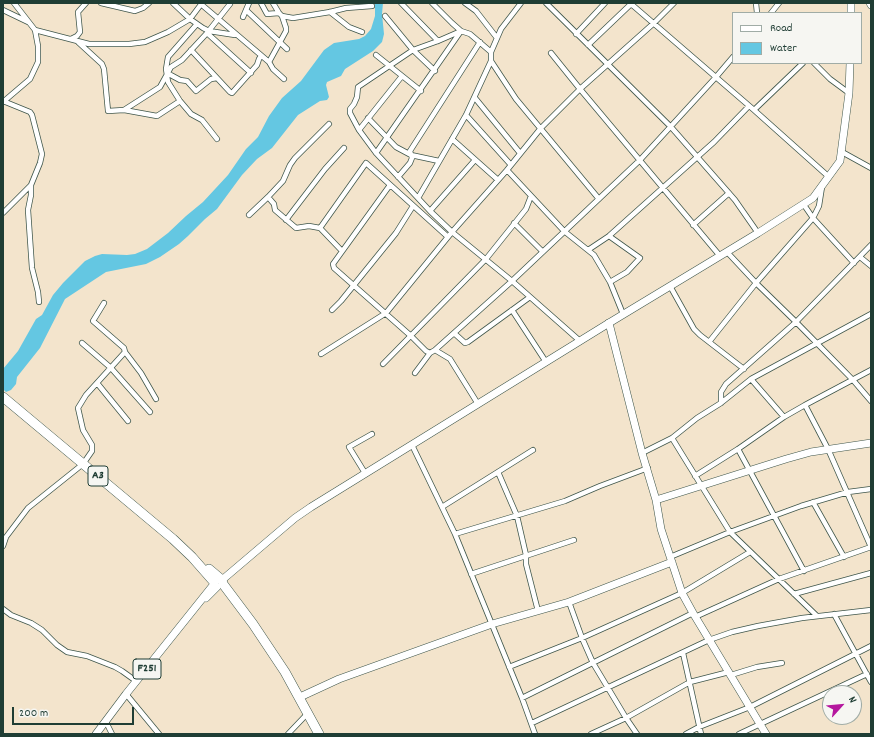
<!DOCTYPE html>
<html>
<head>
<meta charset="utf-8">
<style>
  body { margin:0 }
  #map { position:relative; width:874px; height:737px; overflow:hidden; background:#f3e4cc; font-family:Dekko,sans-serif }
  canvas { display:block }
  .frame { position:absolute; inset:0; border:4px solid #1f3d34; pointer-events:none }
  .legend { position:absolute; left:732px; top:12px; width:130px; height:52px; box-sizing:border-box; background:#f6f6f2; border:1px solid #a0aca6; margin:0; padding:5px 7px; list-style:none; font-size:12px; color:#1f3d34 }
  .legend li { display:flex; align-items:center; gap:8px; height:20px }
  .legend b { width:20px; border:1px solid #a0aca6 }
  .north { position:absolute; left:822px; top:685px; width:40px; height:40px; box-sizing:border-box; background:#f6f6f2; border:1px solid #a0aca6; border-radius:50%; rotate:63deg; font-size:11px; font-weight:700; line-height:16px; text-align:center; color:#1f3d34 }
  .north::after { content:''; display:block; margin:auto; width:14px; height:18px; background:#b5179e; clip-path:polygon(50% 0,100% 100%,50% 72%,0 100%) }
  .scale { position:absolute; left:12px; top:707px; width:122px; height:18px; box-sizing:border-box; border:2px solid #1f3d34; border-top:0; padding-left:5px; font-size:12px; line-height:14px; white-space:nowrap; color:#1f3d34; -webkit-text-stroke:3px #f6f6f2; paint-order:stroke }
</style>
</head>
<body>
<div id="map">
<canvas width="874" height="737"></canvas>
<div class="frame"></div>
<ul class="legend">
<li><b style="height:5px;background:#fff"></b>Road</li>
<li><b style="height:11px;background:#64c7e2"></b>Water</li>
</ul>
<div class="north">N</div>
<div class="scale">200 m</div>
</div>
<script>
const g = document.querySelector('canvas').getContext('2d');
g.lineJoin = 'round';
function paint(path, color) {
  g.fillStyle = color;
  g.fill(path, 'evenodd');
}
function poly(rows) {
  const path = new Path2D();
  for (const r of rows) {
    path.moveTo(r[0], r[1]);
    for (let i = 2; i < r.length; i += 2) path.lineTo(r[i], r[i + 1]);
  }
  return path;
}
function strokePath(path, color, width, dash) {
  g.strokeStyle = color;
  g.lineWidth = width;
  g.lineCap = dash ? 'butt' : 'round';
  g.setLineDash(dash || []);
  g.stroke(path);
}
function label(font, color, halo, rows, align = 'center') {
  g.font = font + ' Dekko,sans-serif';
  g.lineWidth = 3;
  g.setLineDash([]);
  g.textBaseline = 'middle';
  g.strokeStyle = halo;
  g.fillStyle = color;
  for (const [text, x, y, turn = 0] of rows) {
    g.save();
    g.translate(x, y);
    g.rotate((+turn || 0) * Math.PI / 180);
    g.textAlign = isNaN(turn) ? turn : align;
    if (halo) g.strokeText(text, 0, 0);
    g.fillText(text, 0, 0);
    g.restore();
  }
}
paint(poly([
  [375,3,383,3,382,14,384,34,382,42,373,51,345,69,341,76,327,82,326,85,329,97,327,100,320,101,298,115,272,148,257,159,242,175,217,209,205,219,188,236,179,244,160,257,146,264,106,272,65,299,40,348,17,377,16,384,11,390,6,392,3,389,3,369,18,351,36,319,42,315,53,295,63,283,85,261,95,256,102,254,127,255,135,254,147,249,168,233,186,216,203,202,228,175,246,149,258,137,269,116,282,98,301,81,324,50,334,43,359,39,365,36,371,29,375,16]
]), '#64c7e2');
const street = poly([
  [101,3,135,11,143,8,149,3],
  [173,3,190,19,203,28,209,31,235,35],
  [261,3,267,14,279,13],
  [273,3,279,13,282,16,293,18,330,12,346,8,372,6],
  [401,3,438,41],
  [432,3,452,23,461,31,470,34,491,52],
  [465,3,476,11,497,38],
  [546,3,671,127,735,200,758,233],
  [630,3,754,110,829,177],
  [674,3,654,23,580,89,720,256],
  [756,3,757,13],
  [202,5,269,62,273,69,284,79],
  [3,10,28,22],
  [246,10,287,49],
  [330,12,349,27,362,32],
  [771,13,779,3],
  [385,16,413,50,435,71],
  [243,17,249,3],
  [197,24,168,57,166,69,168,82,180,101,191,114,202,120,217,139],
  [35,30,89,44,129,44,145,42,168,32,190,19,202,3],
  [461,31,438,41,413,50,358,87,357,97,354,104,350,109,350,113,359,130,376,153,430,211,452,232,512,281,580,341],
  [207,33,251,73],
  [576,34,605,3],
  [71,39,77,36,80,32,78,12,86,3],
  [78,42,102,64,104,69,108,111,124,110,157,116,180,101],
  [588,45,631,4],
  [191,50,217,78],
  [376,55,421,91],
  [491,61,516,99,599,199],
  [269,62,286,31,286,28,282,16],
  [814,63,830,79,849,93],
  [167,73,180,80,187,81,196,91,211,79,217,78,230,92,232,93,257,65,259,59,261,56],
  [475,98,520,153],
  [3,101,30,112,32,115,42,154,40,163,31,185,3,213],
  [3,102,30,79,38,62,38,46,35,30,14,3],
  [124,110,160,87,171,67,182,60,207,33,230,4],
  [754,110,803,63],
  [466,115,511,165],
  [368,118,396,147,411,155,439,161],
  [359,130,402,76],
  [452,139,498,180],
  [842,152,871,168],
  [376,153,461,31],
  [507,170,564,231,594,255,610,282,623,314],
  [398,177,410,163,412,158,410,151,480,42],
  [31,185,31,195,28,210,32,268,38,292,39,302],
  [390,185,333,264,334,268,411,336,426,351,430,353],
  [268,197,274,204,275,210,296,228,309,226,320,228,342,251],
  [418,198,466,115,491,61,491,52,501,29,521,3],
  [804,205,813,218,854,263],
  [430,211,475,160],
  [249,215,268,197,283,181,290,165,295,158,329,124],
  [286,220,325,169,344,148],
  [514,223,543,252],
  [693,225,729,193],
  [320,228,366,163,448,237],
  [609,236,640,258,627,272,610,282],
  [588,250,609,236,714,142,749,106],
  [727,252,756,283,796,322,853,380,871,401],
  [860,257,871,266],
  [670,286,694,329,700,335,744,369],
  [332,310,341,301,396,233,413,206],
  [512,310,546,362],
  [454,333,465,343,468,342,530,297],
  [709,342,756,283,813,218,819,206,822,187],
  [82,343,111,368,150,412],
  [435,350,450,359,478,404],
  [125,352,141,373,156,399],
  [321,354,386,313,452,232,507,170,541,128,580,89,551,53],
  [383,364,486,259,526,209,531,196],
  [415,373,430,353,435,350,512,281,640,160,716,77,733,57],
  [751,379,784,417],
  [97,383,128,421],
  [721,403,721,392,726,384,796,322,871,245],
  [805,405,828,449,871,547],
  [672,438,730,532,817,616],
  [412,445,455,534,522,698,535,734],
  [738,449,804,571],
  [642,453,672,438,697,418,721,403,751,379,871,314],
  [498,472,517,516,526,555,526,564,538,611],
  [365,473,349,447,372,434],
  [695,476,738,449,784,417,805,405,871,370],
  [813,502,844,557],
  [442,507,533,450],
  [455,534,565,501,600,486,648,468],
  [3,546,6,537,28,508,83,464,92,451,92,445,83,430,78,408,86,395,125,352,124,348,93,321,104,303],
  [670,557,730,532,801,506,848,492,871,489],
  [471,574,574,540],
  [794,594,871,573],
  [569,602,582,638,593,663,626,718,637,734],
  [3,609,11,615,31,623,42,630,57,645,67,652,87,656,115,667,122,671,136,681],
  [834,614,871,682],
  [695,617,779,579,871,547],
  [683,653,701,734],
  [509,667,582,638,682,593,750,552],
  [731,675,757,667,782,663],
  [126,694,159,734],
  [522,698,693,613],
  [106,722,112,734],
  [532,723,709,640,732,632,758,626,802,618,871,610],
  [288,734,308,713],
  [591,734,626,718,690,682,729,672],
  [686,734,699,727,750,707,871,646],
  [739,734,867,674]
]);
const secondary = poly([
  [609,323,642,453,656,500,661,529,682,593,693,613,766,734],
  [656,500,786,459,811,452,871,443],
  [300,697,339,679,492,624,569,602,672,562]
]);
const primary = poly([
  [851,3,851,13],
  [870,3,871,5],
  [222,580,295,518,311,507,609,323,758,233,813,198,840,161,849,93,850,63],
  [206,598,217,587],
  [96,734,126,694,214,584]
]);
const highway = poly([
  [3,397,173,539,192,557,214,582],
  [209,569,222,580,223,584,253,624,285,672,319,734]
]);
strokePath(street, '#3f564b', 6);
strokePath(secondary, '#3f564b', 8);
strokePath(primary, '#3f564b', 8);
strokePath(highway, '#3f564b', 10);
strokePath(street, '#fff', 4.5);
strokePath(secondary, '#fff', 7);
strokePath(primary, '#fff', 7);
strokePath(highway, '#fff', 9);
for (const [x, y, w] of [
  [98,476,20],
  [147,669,28]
]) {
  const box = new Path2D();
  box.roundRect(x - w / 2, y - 10, w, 20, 3);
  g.fillStyle = '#f6f6f2';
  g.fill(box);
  strokePath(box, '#1f3d34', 1);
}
label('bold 12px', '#1f3d34', null, [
  ["A3",98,476],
  ["F251",147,669]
]);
</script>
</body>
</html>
